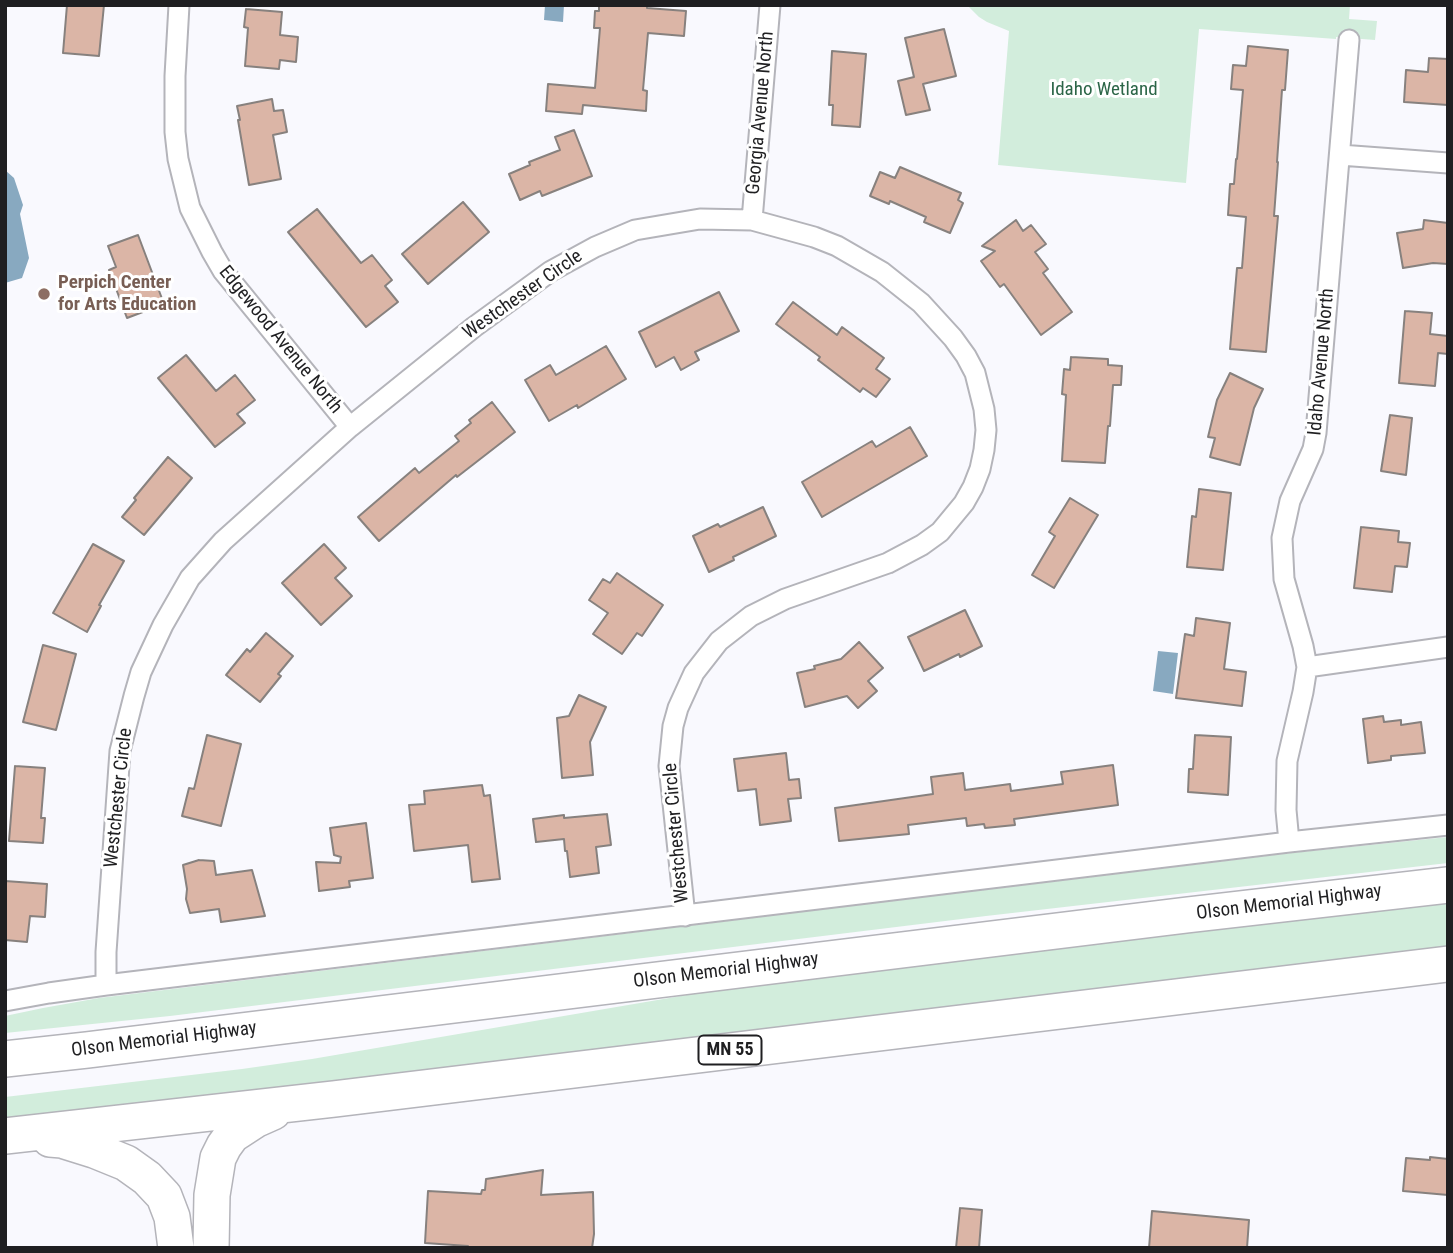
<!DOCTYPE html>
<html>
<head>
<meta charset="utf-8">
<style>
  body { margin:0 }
  #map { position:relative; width:1453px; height:1253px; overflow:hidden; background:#f9f9fe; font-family:"Roboto Condensed",sans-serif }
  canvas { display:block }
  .frame { position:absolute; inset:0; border:7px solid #1f1f21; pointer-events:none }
</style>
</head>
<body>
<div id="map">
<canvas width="1453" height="1253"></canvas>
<div class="frame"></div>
</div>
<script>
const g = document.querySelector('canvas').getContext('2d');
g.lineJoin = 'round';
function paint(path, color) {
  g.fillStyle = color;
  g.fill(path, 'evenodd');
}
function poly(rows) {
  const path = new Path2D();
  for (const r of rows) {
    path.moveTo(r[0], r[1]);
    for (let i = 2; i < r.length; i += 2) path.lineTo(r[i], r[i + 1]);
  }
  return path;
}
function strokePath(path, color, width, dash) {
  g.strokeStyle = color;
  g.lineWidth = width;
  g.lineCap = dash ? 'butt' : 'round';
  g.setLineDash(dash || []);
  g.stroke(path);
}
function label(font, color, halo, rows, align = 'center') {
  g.font = font + ' "Roboto Condensed",sans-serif';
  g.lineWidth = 6;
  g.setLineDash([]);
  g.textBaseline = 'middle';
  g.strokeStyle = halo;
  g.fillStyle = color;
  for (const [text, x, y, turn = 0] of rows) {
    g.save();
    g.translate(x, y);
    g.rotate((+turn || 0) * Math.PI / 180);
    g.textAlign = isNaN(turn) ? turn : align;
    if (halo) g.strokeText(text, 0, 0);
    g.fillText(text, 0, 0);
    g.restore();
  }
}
paint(poly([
  [967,5,1350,5,1349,19,1377,21,1375,40,1336,37,1336,39,1199,29,1186,183,998,165,1009,31,987,22,979,17],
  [1448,837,1448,863,986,916,170,1016,5,1033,5,1016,43,1008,99,998,834,908,1291,853],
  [1448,901,1448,949,5,1122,5,1097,242,1069,312,1059,716,990,873,969]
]), '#d2eddc');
paint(poly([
  [545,5,564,5,563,22,544,20],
  [5,170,14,178,23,205,20,214,29,258,22,278,5,283],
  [1158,651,1178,653,1173,694,1153,691]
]), '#88a9c0');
const building = poly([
  [67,5,104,5,99,56,63,53,67,5],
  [599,5,647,5,647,8,686,11,684,36,648,33,643,90,647,91,646,111,583,105,582,114,546,111,548,84,595,88,600,28,594,28,595,11,599,11,599,5],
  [246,9,282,12,280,35,298,37,296,62,280,60,279,69,245,66,248,28,244,27,246,9],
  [944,29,956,76,923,84,930,110,906,115,898,81,914,77,905,38,944,29],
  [1248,46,1288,50,1285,90,1282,90,1277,162,1278,162,1274,216,1278,216,1266,352,1230,349,1237,268,1242,268,1246,217,1228,215,1230,184,1234,184,1236,159,1237,159,1243,90,1231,89,1233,65,1246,66,1248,46],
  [832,51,866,54,860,127,832,125,833,105,829,105,832,51],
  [1429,58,1448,59,1448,105,1404,102,1406,70,1428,72,1429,58],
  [272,99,274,111,283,110,287,132,273,135,281,179,249,185,238,120,240,120,237,106,272,99],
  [574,130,592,176,542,196,540,191,520,200,509,174,530,165,529,162,560,150,555,137,574,130],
  [900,167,961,193,958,200,963,203,950,233,924,222,926,217,890,201,889,204,870,196,880,172,895,178,900,167],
  [463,202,489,232,428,284,402,254,463,202],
  [317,209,361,263,372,255,392,280,385,286,398,302,366,327,288,232,317,209],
  [1016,220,1023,231,1031,225,1046,244,1035,252,1048,269,1043,273,1072,312,1041,335,1004,284,1000,287,981,261,995,251,982,246,1016,220],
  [1424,220,1448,223,1448,264,1433,263,1403,268,1397,233,1423,229,1424,220],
  [138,235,164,304,127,318,109,270,116,267,108,246,138,235],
  [719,292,739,331,695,352,699,360,681,370,674,357,656,367,639,332,719,292],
  [793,302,837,335,842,327,884,358,876,369,890,379,876,397,863,388,860,392,818,360,820,357,776,324,793,302],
  [1405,311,1432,313,1430,334,1448,336,1448,354,1438,353,1435,386,1399,383,1405,311],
  [606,346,626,379,578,408,577,405,549,421,525,380,550,365,556,375,606,346],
  [186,355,216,391,235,375,255,400,237,414,245,423,215,447,158,378,186,355],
  [1071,357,1108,359,1108,365,1122,366,1121,385,1113,385,1110,426,1108,426,1105,463,1062,461,1066,395,1062,394,1064,369,1070,370,1071,357],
  [1230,373,1263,389,1254,408,1240,465,1210,457,1215,438,1208,437,1217,400,1230,373],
  [492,402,515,432,457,477,456,475,379,541,358,517,415,468,419,473,459,441,455,436,471,423,469,420,492,402],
  [1390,415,1412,418,1406,475,1381,471,1390,415],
  [910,427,927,456,822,517,802,482,872,441,876,447,910,427],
  [168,457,192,478,144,535,122,517,136,500,134,498,168,457],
  [1199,489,1231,493,1223,570,1187,567,1192,516,1196,517,1199,489],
  [1070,498,1098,515,1054,588,1032,575,1055,536,1049,532,1070,498],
  [763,507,776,536,733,557,734,560,709,572,693,536,718,524,720,527,763,507],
  [1361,527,1399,531,1398,542,1410,543,1407,567,1395,566,1392,592,1354,588,1361,527],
  [93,544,124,561,99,605,101,606,87,632,53,613,93,544],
  [324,544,346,568,335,578,352,596,321,625,282,583,324,544],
  [617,573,663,605,642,636,637,633,622,654,593,634,608,613,589,600,603,579,610,583,617,573],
  [965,610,982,646,960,657,959,654,924,671,908,637,965,610],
  [1196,618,1230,623,1224,669,1246,672,1242,706,1176,698,1185,634,1194,636,1196,618],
  [266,633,293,656,278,674,281,676,260,702,226,675,247,649,250,652,266,633],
  [859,642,883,668,868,681,877,691,858,708,847,696,805,707,797,673,815,669,814,666,841,659,859,642],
  [43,645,76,654,56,730,23,722,43,645],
  [579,695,606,707,590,742,593,775,562,778,557,718,569,716,579,695],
  [1383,716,1384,722,1401,720,1401,725,1421,722,1425,753,1391,756,1391,760,1368,763,1363,719,1383,716],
  [207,735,241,744,221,826,182,816,189,788,194,789,207,735],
  [1195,735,1231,737,1228,795,1188,792,1189,769,1193,769,1195,735],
  [786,753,789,780,799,779,801,798,788,799,791,821,760,825,756,789,738,791,734,759,786,753],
  [1113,765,1118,805,1014,819,1015,825,985,828,984,824,967,826,966,818,908,825,909,834,839,841,835,808,933,794,931,777,963,773,965,790,1010,784,1011,791,1063,784,1061,772,1113,765],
  [15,766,45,768,41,818,45,818,43,843,9,841,15,766],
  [482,785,484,796,490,795,500,879,472,882,468,845,414,851,409,805,425,804,424,791,482,785],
  [607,814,611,845,596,847,599,873,570,877,567,851,565,851,564,839,536,842,533,819,564,815,564,818,607,814],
  [366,823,373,878,349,881,350,887,319,891,316,862,340,863,341,857,334,855,330,828,366,823],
  [199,860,214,861,216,875,252,870,265,916,221,922,219,909,190,913,186,899,187,889,183,865,199,860],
  [5,881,47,884,45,917,30,916,27,942,5,940,5,881],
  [1430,1157,1448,1159,1448,1195,1403,1191,1406,1158,1430,1160,1430,1157],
  [543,1170,541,1195,593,1192,594,1234,592,1248,468,1248,468,1246,425,1243,428,1191,481,1194,482,1190,485,1190,486,1179,543,1170],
  [960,1208,982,1210,979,1248,956,1248,960,1208],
  [1152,1211,1249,1220,1247,1248,1149,1248,1152,1211]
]);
paint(building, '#dbb5a6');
strokePath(building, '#87817e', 2);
const street = poly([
  [179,5,175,76,175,132,178,159,190,208,212,252,223,271,350,427],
  [1340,155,1448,163],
  [752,220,770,5],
  [1307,667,1448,647],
  [1289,842,1286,810,1287,761,1303,692,1307,667,1303,646,1284,579,1282,538,1290,501,1313,449,1316,433,1349,40],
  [106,985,106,952,120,751,134,696,141,672,163,625,190,578,223,541,350,427,474,327,551,271,595,247,635,230,700,219,752,220,814,237,837,246,882,272,921,303,953,338,966,356,975,373,984,409,986,430,984,450,980,469,973,487,964,503,940,532,922,545,888,563,785,599,751,616,719,641,694,673,678,708,673,726,669,766,685,916],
  [5,1001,49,993,106,985,1289,842,1448,825]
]);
const highway = poly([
  [5,1059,87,1050,1187,915,1448,885],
  [5,1136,334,1099,1448,964],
  [50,1139,62,1140,94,1150,126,1163,147,1178,164,1196,172,1217,176,1248],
  [211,1248,212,1195,218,1158,224,1146,232,1135,255,1120,273,1112]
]);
strokePath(street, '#b4b4ba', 23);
strokePath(highway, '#b4b4ba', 38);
strokePath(street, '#fff', 19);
strokePath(highway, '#fff', 35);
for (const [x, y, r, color] of [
  [44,294,7,"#8d6e63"]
]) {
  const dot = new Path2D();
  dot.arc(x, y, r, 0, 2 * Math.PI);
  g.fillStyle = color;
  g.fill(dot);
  strokePath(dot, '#fff', 2.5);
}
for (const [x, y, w] of [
  [730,1050,63]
]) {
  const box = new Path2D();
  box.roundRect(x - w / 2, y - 14.5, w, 29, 5);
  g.fillStyle = '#fff';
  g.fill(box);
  strokePath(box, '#1f1f21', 2);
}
label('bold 18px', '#1f1f21', null, [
  ["MN 55",730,1050]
]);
label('19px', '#2b6547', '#fff', [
  ["Idaho Wetland",1104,90]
]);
label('19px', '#1f1f21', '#fff', [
  ["Georgia Avenue North",761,113,-85],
  ["Westchester Circle",523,295,-35],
  ["Edgewood Avenue North",280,340,51],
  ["Idaho Avenue North",1322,362,-85],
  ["Westchester Circle",119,798,-84],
  ["Westchester Circle",677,833,-95],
  ["Olson Memorial Highway",1289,903,-7],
  ["Olson Memorial Highway",726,971,-7],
  ["Olson Memorial Highway",164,1040,-7]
]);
label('bold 19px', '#785e54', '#fff', [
  ["Perpich Center",58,283],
  ["for Arts Education",58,305]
], 'left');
</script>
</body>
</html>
